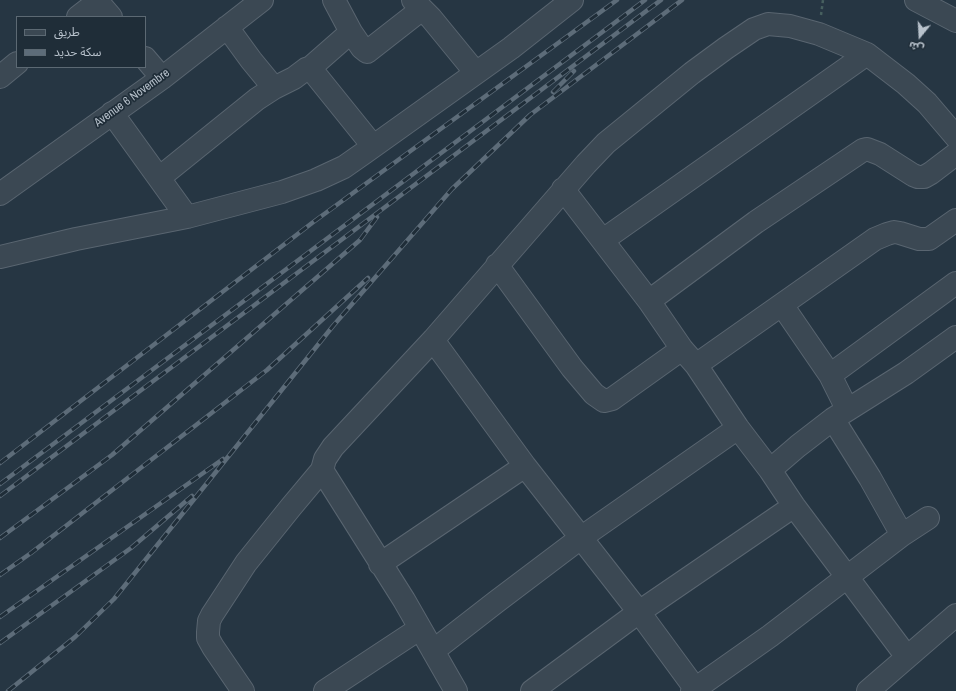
<!DOCTYPE html>
<html>
<head>
<meta charset="utf-8">
<style>
  body { margin:0 }
  #map { position:relative; width:956px; height:691px; overflow:hidden; background:#263643; font-family:"Archivo Narrow","Noto Sans Arabic",sans-serif }
  canvas { display:block }
  .legend { position:absolute; left:16px; top:16px; width:130px; height:52px; box-sizing:border-box; background:#1f2d38; border:1px solid #5c6973; margin:0; padding:5px 7px; list-style:none; font-size:12px; color:#b8c2cc }
  .legend li { display:flex; align-items:center; gap:8px; height:20px }
  .legend b { width:20px; border:1px solid #5c6973 }
  .north { position:absolute; left:900px; top:16px; width:40px; height:40px; -webkit-text-stroke:3px #1f2d38; paint-order:stroke; rotate:198deg; font-size:11px; font-weight:700; line-height:16px; text-align:center; color:#b8c2cc }
  .north::after { content:''; display:block; margin:auto; width:14px; height:18px; background:#b8c2cc; clip-path:polygon(50% 0,100% 100%,50% 72%,0 100%) }
</style>
</head>
<body>
<div id="map">
<canvas width="956" height="691"></canvas>
<ul class="legend">
<li><b style="height:5px;background:#3b4853"></b>طريق</li>
<li><b style="height:5px;background:#5d6c79"></b>سكة حديد</li>
</ul>
<div class="north">ش</div>
</div>
<script>
const g = document.querySelector('canvas').getContext('2d');
g.lineJoin = 'round';
function poly(rows) {
  const path = new Path2D();
  for (const r of rows) {
    path.moveTo(r[0], r[1]);
    for (let i = 2; i < r.length; i += 2) path.lineTo(r[i], r[i + 1]);
  }
  return path;
}
function strokePath(path, color, width, dash) {
  g.strokeStyle = color;
  g.lineWidth = width;
  g.lineCap = dash ? 'butt' : 'round';
  g.setLineDash(dash || []);
  g.stroke(path);
}
function label(font, color, halo, rows, align = 'center') {
  g.font = font + ' "Archivo Narrow",sans-serif';
  g.lineWidth = 3.5;
  g.setLineDash([]);
  g.textBaseline = 'middle';
  g.strokeStyle = halo;
  g.fillStyle = color;
  for (const [text, x, y, turn = 0] of rows) {
    g.save();
    g.translate(x, y);
    g.rotate((+turn || 0) * Math.PI / 180);
    g.textAlign = isNaN(turn) ? turn : align;
    if (halo) g.strokeText(text, 0, 0);
    g.fillText(text, 0, 0);
    g.restore();
  }
}
const minor = poly([
  [334,0,351,32],
  [413,0,431,18,476,73],
  [916,0,956,21],
  [98,2,111,17],
  [78,17,100,0],
  [227,27,251,60,274,88,294,78,306,69,309,68,311,69,373,146],
  [145,58,162,78],
  [310,68,351,32,362,48,367,52,422,9],
  [0,77,17,63],
  [112,113,187,217],
  [159,178,257,99,274,88],
  [563,189,649,301,682,349,696,365,738,428,770,470,794,506,907,657],
  [0,194,162,78,262,0],
  [603,240,867,54],
  [0,257,76,239,187,217,282,192,316,180,344,167,364,153,511,48,572,0],
  [497,265,572,368,594,394,604,401,612,399,682,349],
  [649,301,756,222,863,150,867,149,880,154,913,175,918,177,924,177,931,173,956,154],
  [782,305,830,375,847,409],
  [433,340,525,466,639,612,697,691],
  [696,365,875,239,887,234,894,232,900,233,919,239,929,239,956,220],
  [830,375,956,283],
  [833,419,870,478,902,535],
  [322,470,404,600,456,691],
  [770,470,798,446,833,419,906,373,956,337],
  [380,564,525,466],
  [433,651,496,602,582,537,738,428],
  [243,691,213,647,208,638,208,632,209,621,212,615,246,563,291,507,322,470,325,459,333,447,433,340,586,164,606,143,692,73,726,48,754,29,768,24,790,26,819,34,867,54,906,84,927,103,956,137],
  [325,691,419,629],
  [532,691,639,612,794,506],
  [692,691,770,636,902,535,928,518],
  [868,691,956,615]
]);
strokePath(minor, '#596570', 24);
strokePath(poly([
  [821,15,823,0]
]), '#47605f', 2.5, [3, 3]);
strokePath(minor, '#3b4853', 22);
const rail = poly([
  [553,92,574,71],
  [0,463,312,223,617,0],
  [0,484,645,0],
  [0,496,661,0],
  [0,538,112,455,360,240,377,217],
  [0,575,31,553,267,370,368,278],
  [0,617,223,459],
  [0,643,131,548,192,496],
  [8,691,75,637,114,599,333,326,452,189,530,115,682,0]
]);
strokePath(rail, '#5d6c79', 4.5);
strokePath(rail, '#1f2d38', 3, [9]);
label('12px', '#b8c2cc', '#1f2d38', [
  ["Avenue 6 Novembre",132,98,-36]
]);
</script>
</body>
</html>
